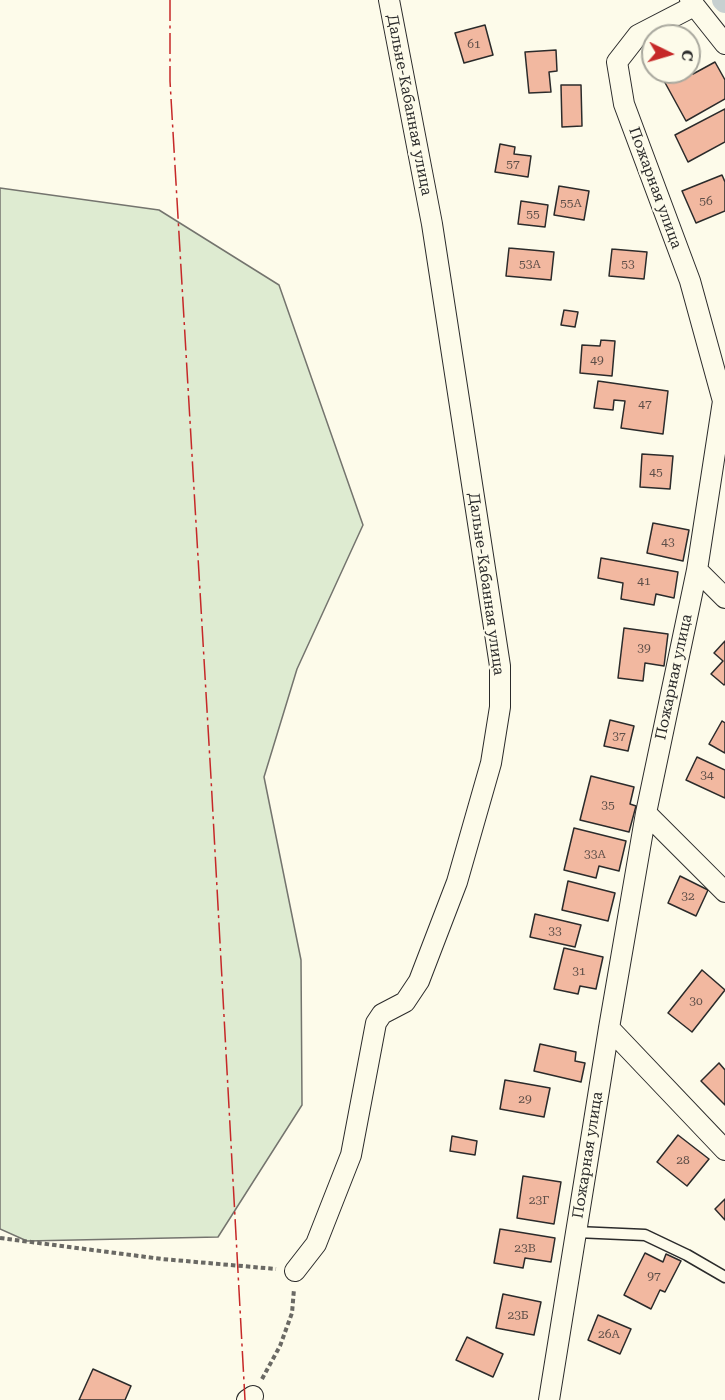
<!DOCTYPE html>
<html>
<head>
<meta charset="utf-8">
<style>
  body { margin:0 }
  #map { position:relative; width:725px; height:1400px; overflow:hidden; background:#fdfbea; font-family:"Roboto Serif",serif }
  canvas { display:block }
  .north { position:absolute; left:641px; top:24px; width:60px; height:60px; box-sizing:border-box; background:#fdfbea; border:2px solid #a9a89e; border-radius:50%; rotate:95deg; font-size:16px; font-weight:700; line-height:24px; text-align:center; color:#2b2b2b }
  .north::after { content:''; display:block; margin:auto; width:21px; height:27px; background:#c62828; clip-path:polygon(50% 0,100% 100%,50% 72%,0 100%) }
</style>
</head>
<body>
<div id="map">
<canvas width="725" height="1400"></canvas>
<div class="north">С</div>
</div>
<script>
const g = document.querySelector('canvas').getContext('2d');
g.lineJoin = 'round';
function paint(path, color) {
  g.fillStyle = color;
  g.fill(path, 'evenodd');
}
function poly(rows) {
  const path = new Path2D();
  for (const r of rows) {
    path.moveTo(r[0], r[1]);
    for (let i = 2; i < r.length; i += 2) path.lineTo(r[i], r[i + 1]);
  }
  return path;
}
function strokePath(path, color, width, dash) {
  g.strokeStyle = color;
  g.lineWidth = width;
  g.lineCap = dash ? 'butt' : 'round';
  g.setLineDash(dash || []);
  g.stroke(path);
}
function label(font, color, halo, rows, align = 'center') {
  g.font = font + ' "Roboto Serif",serif';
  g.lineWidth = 4.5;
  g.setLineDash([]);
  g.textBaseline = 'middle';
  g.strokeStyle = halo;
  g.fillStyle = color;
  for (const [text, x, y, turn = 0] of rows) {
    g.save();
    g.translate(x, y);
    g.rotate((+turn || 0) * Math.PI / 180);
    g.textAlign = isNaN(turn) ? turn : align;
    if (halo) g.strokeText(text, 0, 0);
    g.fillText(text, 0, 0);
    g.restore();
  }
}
const green = poly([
  [0,188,159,210,279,285,363,525,297,669,264,777,301,960,302,1105,218,1237,27,1241,0,1229,0,188]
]);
paint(green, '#deebd1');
strokePath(green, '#74746e', 1.5);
strokePath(poly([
  [723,0,725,2]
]), '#c7d0d0', 22);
const building = poly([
  [485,25,493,55,464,63,455,33,485,25],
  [556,50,557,71,549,72,551,92,529,93,525,52,556,50],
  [715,62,725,80,725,99,686,121,663,79,677,72,689,72,689,68,693,74,715,62],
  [561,85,581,85,582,126,562,127,561,85],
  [725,109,725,142,688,162,675,135,725,109],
  [500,144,515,147,514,154,531,156,528,177,495,172,500,144],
  [722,175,725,182,725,211,696,223,682,191,722,175],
  [559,186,589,191,584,220,554,215,559,186],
  [521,201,548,205,545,227,518,224,521,201],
  [509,248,554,252,551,280,506,276,509,248],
  [612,249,647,252,644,279,609,276,612,249],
  [564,310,578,312,575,327,561,325,564,310],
  [601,340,615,341,612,376,580,373,582,345,600,346,601,340],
  [598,381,668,391,663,434,621,428,625,401,614,400,613,410,594,408,598,381],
  [642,454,673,456,670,489,640,487,642,454],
  [653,523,689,530,683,561,647,553,653,523],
  [601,558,678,572,674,598,656,594,654,605,621,599,623,583,598,578,601,558],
  [624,628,668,634,664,666,645,663,643,681,618,678,624,628],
  [725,641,725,684,724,685,711,674,723,661,714,653,725,641],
  [610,720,634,726,628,751,604,746,610,720],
  [722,721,725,723,725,753,709,744,722,721],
  [697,757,725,770,725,798,686,780,697,757],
  [591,776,634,787,630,804,636,806,629,832,580,820,591,776],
  [574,828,626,841,619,871,599,866,596,878,564,870,574,828],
  [680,876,708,890,696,916,668,903,680,876],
  [568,881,615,893,608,921,562,910,568,881],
  [535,914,581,925,575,947,530,937,535,914],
  [564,948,603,957,596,989,580,986,578,994,554,989,564,948],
  [702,970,725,990,692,1032,668,1013,702,970],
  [540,1044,576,1052,575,1061,585,1063,581,1082,534,1071,540,1044],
  [719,1063,725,1070,725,1105,701,1081,719,1063],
  [505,1080,550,1088,544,1117,500,1109,505,1080],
  [678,1135,709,1159,687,1186,657,1162,678,1135],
  [452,1136,477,1141,475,1155,450,1151,452,1136],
  [523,1176,561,1182,554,1224,517,1218,523,1176],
  [725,1199,725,1220,715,1209,725,1199],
  [500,1229,555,1238,551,1262,525,1258,523,1268,494,1263,500,1229],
  [645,1253,663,1262,666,1254,681,1261,665,1292,660,1290,651,1309,624,1295,645,1253],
  [503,1294,541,1302,534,1335,496,1328,503,1294],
  [598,1315,631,1329,620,1354,588,1340,598,1315],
  [467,1337,503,1354,493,1377,456,1360,467,1337],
  [93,1369,131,1386,125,1400,79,1400,93,1369]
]);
paint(building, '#f2b8a0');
strokePath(building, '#2b2b2b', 1.5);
const service = poly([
  [576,1232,645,1235,687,1255,725,1277]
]);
const minor = poly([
  [690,0,725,44],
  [697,570,725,598],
  [646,813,725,892],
  [609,1028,725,1150],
  [295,1271,316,1244,351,1155,376,1023,382,1014,405,1002,419,981,457,882,491,763,500,707,500,666,432,224,389,0],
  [247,1400,253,1396],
  [549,1400,609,1028,646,813,697,570,723,401,690,281,624,104,617,62,638,35,694,6]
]);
strokePath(service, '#2b2b2b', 13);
strokePath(minor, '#2b2b2b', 22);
strokePath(poly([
  [0,1238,162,1259,276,1269],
  [262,1379,280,1346,292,1313,294,1289]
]), '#6a6964', 4, [4.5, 3]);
strokePath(service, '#fdfbea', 10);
strokePath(minor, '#fdfbea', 20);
strokePath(poly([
  [170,0,170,81,211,778,245,1400]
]), '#c62828', 1.5, [21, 4.5, 3, 4.5]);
label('12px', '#5d4e48', null, [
  ["61",474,44],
  ["57",513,164],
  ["56",706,201],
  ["55А",571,203],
  ["55",533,214],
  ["53А",530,264],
  ["53",628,264],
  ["49",597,360],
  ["47",645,404],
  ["45",656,472],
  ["43",668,542],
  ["41",644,581],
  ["39",644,648],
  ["37",619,736],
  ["34",707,775],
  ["35",608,805],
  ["33А",595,854],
  ["32",688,896],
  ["33",555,931],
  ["31",579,971],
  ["30",696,1001],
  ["29",525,1099],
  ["28",683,1160],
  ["23Г",539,1200],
  ["23В",525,1248],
  ["97",654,1276],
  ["23Б",518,1315],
  ["26А",609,1334]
]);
label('15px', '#2b2b2b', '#fdfbea', [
  ["Дальне-Кабанная улица",409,105,79],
  ["Пожарная улица",655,188,70],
  ["Дальне-Кабанная улица",486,584,82],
  ["Пожарная улица",674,677,-78],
  ["Пожарная улица",588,1155,-81]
]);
</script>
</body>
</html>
